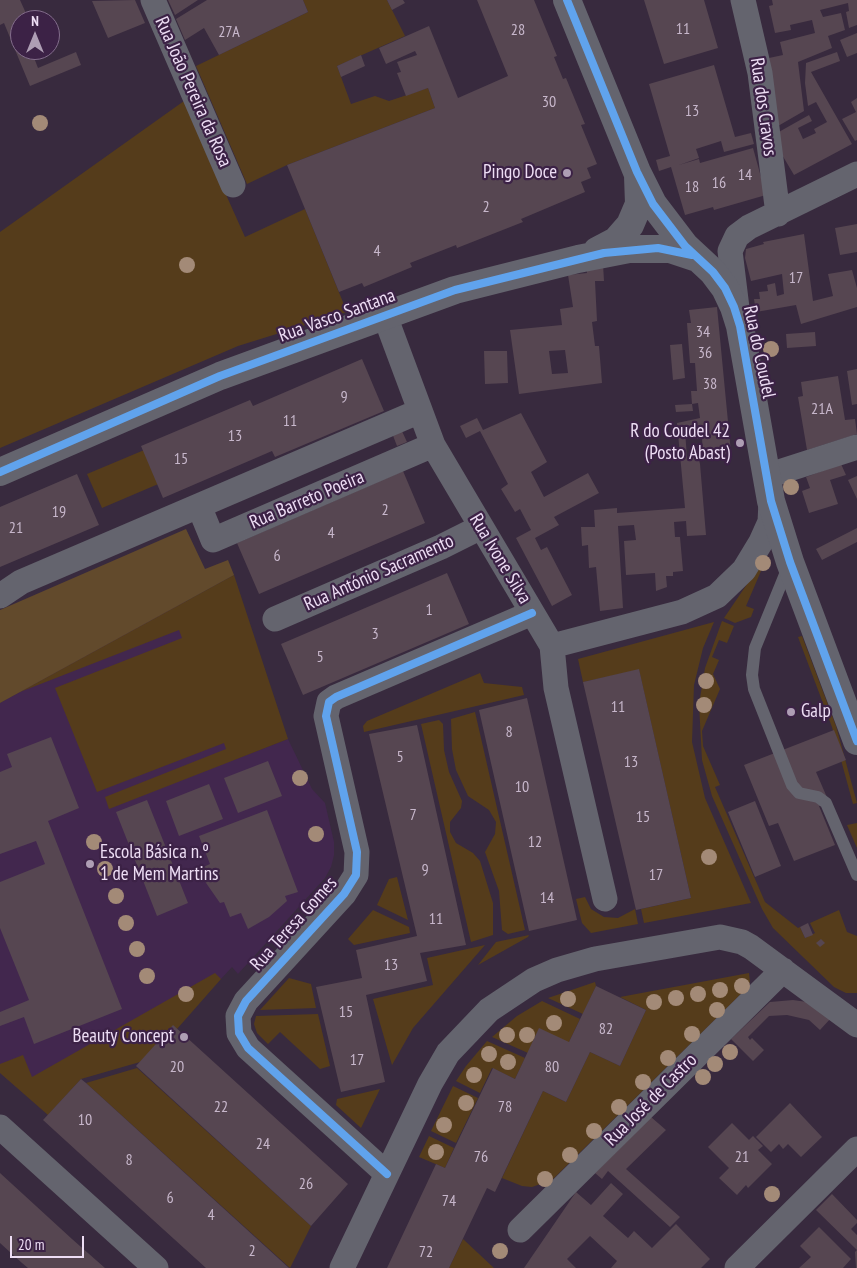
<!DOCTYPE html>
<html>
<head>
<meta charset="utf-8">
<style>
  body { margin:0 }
  #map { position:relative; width:857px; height:1268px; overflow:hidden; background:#382a3e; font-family:"PT Sans Narrow",sans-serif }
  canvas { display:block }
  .north { position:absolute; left:10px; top:10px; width:50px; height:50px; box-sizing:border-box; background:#3c2246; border:1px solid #836d8c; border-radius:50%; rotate:0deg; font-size:14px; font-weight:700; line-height:20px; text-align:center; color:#edddf4 }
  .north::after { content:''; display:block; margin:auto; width:18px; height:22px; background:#ae9eb4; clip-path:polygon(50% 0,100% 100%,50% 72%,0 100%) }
  .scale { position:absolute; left:10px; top:1236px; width:74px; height:22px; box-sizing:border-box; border:2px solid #edddf4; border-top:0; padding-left:6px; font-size:15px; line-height:18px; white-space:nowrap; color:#edddf4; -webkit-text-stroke:4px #3c2246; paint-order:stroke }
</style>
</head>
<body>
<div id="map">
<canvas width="857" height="1268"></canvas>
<div class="north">N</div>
<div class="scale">20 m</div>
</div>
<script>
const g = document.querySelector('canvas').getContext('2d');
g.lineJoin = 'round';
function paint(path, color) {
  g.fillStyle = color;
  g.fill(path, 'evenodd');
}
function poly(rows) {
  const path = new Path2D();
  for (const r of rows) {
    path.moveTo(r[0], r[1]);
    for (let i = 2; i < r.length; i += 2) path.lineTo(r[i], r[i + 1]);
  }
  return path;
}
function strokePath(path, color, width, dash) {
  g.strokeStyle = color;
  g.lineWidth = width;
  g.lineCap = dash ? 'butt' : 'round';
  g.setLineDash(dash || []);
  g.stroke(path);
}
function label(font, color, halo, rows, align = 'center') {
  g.font = font + ' "PT Sans Narrow",sans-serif';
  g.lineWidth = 4.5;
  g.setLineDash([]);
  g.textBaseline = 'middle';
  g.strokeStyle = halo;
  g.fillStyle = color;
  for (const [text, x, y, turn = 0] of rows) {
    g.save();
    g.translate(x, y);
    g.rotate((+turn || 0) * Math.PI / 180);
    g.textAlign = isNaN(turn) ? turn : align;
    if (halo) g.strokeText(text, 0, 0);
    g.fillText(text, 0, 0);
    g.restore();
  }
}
paint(poly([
  [186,601,233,760,288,739,312,789,325,803,334,842,334,855,331,867,325,878,238,974,232,967,221,979,22,1092,0,1073,0,703]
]), '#42274e');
paint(poly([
  [303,0,387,0,405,36,337,66,351,104,375,96,389,101,428,88,435,108,287,165,247,184,196,66,308,12],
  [184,101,245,237,305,209,347,312,238,346,0,448,0,232],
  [149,448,163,482,102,508,87,474],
  [758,568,761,571,746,606,754,609,751,617,735,623,724,618],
  [234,575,288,739,109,809,105,797,226,749,224,743,97,792,55,688,182,638,179,630,20,692],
  [722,621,734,626,727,643,719,640,712,657,719,660,713,674,720,689,702,731,703,746,720,785,715,787,765,902,798,928,800,927,805,938,815,933,810,923,839,910,847,932,857,936,857,993,846,993,834,987,773,928,762,909,712,796,702,760,699,704,705,668],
  [714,622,703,648,694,685,692,742,705,798,751,903,644,923,641,909,691,898,639,670,583,682,578,659],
  [802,636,836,726,857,803,853,804,832,727,798,637],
  [480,673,484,683,522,687,524,695,364,732,363,726,367,721],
  [475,712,525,930,508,934,502,930,499,891,485,852,495,834,496,822,489,810,468,796,456,770,452,749,451,719],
  [439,720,443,724,444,750,449,772,462,801,461,808,450,822,450,832,456,843,473,853,480,861,493,903,493,935,471,942,421,724],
  [857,823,857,848,847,825],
  [397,877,408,920,377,905,389,879],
  [585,897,591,909,604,917,618,918,635,909,638,924,591,933,582,923,576,899],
  [373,910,409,927,410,933,354,945,348,939],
  [529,935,528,937,478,965,496,942],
  [485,945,413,1028,392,1065,373,999,433,985,427,958],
  [215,973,221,979,177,1029,140,1062,81,1079,48,1115,0,1073,0,1064,23,1055,32,1077],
  [749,973,750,982,745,990,552,1180,532,1187,522,1186,502,1178,543,1091,566,1102,590,1052,620,1066,646,1010,620,997],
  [289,978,311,984,316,1008,260,1010],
  [595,982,596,986,583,1014,548,998],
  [542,1001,580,1019,569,1042,528,1053,492,1037,517,1016],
  [318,1014,330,1066,320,1069,280,1032,268,1044,257,1033,254,1024,256,1016],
  [487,1041,525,1058,515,1079,492,1068,480,1093,456,1081,466,1066],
  [137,1068,311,1226,290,1268,86,1083],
  [453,1086,478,1098,456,1143,431,1131],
  [380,1089,361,1128,336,1105,337,1099],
  [429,1136,454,1148,445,1168,419,1157],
  [463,1239,494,1268,449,1268]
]), '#553c1b');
paint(poly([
  [186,529,205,569,228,560,234,575,0,703,0,610]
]), '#624a2c');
paint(poly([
  [0,0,20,0,29,20,20,20,20,50,31,50,38,68,76,52,81,65,30,86,4,23,0,25],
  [135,0,145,23,108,38,92,1],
  [168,0,198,0,175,15],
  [207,0,303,0,308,12,219,55,204,28,185,40,176,19],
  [387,0,403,0,405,3,392,10],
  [477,0,534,0,557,56,554,57,563,79,566,78,585,124,581,125,597,164,587,168,591,178,581,182,585,192,521,219,523,222,457,248,456,245,410,263,412,267,364,287,362,283,339,292,287,165,435,108,428,88,406,96,397,73,401,72,397,62,417,55,415,51,386,64,379,48,429,26,458,98,508,76],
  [644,0,704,0,718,48,664,64],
  [772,0,857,0,857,25,849,28,846,12,849,11,848,3,820,10,823,17,841,13,845,30,828,36,832,48,798,62,804,111,778,126,769,58,783,55,780,42,815,33,812,20,790,25,791,30,775,33,769,6,773,5],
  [857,33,857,53,847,57,840,40],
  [837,52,840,61,811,72,852,144,794,175,778,148,777,133,809,115,812,121,798,128,803,139,816,133,814,129,827,122,816,102,808,106,805,83,806,63],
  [361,55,365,66,341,77,337,66],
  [714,65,735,137,751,133,754,144,724,152,721,141,696,149,699,158,679,165,699,159,700,163,753,148,766,195,714,210,713,207,685,215,671,167,659,171,656,160,670,156,649,84],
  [857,98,857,140,855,141,842,119,856,112,851,102],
  [857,224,857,252,840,255,835,228],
  [804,234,813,301,833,296,828,274,852,270,857,288,857,307,801,324,796,305,756,312,754,299,760,299,759,292,768,291,767,285,775,283,777,296,784,294,782,274,751,281,745,258,746,249,764,244,763,242],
  [603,264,604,281,595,281,597,321,592,322,595,346,599,346,602,383,519,394,510,330,562,325,560,309,573,307,568,275,587,273,586,265],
  [565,350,568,373,552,374,549,351],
  [717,307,731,453,703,456,702,438,696,439,695,429,685,430,687,458,698,456,700,464,706,535,687,536,686,521,674,522,675,537,680,537,683,571,673,572,673,576,666,576,667,587,656,591,655,573,626,575,624,541,636,540,634,525,618,526,623,608,600,611,596,567,589,568,588,545,582,546,581,527,595,527,594,510,617,508,617,513,685,508,677,423,700,418,698,403,692,404,691,391,697,391,695,363,690,363,687,323,691,323,689,310],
  [815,332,816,346,787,348,786,334],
  [682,344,685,378,673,380,670,345],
  [484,351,507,351,508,383,485,384],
  [362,359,384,411,275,457,272,451,163,498,141,446,250,400,253,406],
  [857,369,857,404,852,405,847,371],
  [838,376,845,420,855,419,857,434,807,450,798,397,803,396,801,382],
  [692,404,693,411,676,412,675,405],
  [521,413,547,462,531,472,544,497,588,473,599,493,554,517,559,525,535,538,541,550,547,547,572,595,552,606,516,538,531,530,520,509,515,512,501,489,508,484,480,431,466,438,460,426,477,418,483,430],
  [401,429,407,442,397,446,392,433],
  [841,464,846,475,830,480,838,504,809,513,802,491,810,488,806,477],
  [403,471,425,523,259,594,237,543],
  [77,474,99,525,0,567,0,507],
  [857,476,857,499,848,480],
  [857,528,857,542,822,560,816,549],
  [447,573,469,624,303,695,281,644],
  [639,669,691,898,636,910,583,682],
  [527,698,577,920,529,931,479,710],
  [417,725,466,945,420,953,427,981,366,995,385,1082,341,1092,316,987,362,978,356,950,417,936,369,734],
  [834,730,846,760,816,772,829,802,819,806,835,845,794,861,778,823,769,826,744,765],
  [51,737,79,808,48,821,122,1009,34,1044,24,1017,0,1026,0,1012,29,1000,0,928,0,882,45,864,36,841,0,854,0,772,12,767,7,754],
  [268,761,282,796,238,813,224,778],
  [209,784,223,819,179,836,166,801],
  [147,800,188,903,157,916,116,812],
  [755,801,781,866,755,877,728,812],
  [267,810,298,892,285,896,287,901,269,917,248,929,241,913,230,917,224,902,220,903,197,870,210,864,199,836],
  [808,923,813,935,805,938,800,927],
  [821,939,825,943,820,947,816,943],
  [596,986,646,1010,620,1066,590,1052,566,1102,543,1091,495,1192,487,1188,449,1268,387,1268,436,1164,445,1168,493,1068,515,1079,539,1028,569,1042],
  [793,1000,807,1002,831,1018,820,1030,809,1020,787,1015,769,1016,748,1037,750,1040,752,1038,764,1050,753,1061,731,1039,770,1002],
  [173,1025,348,1184,311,1226,136,1066],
  [81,1079,86,1083,289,1268,206,1268,89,1162,43,1120],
  [790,1103,822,1137,801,1157,788,1144,783,1149,779,1144,771,1152,756,1137],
  [651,1117,666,1130,626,1169,680,1217,670,1227,608,1171,602,1179,595,1173],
  [732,1123,749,1140,753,1136,763,1146,758,1150,772,1164,748,1188,746,1185,737,1195,719,1178,729,1168,708,1147],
  [0,1173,72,1239,105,1268,28,1268,22,1263,0,1243],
  [611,1183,623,1194,603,1216,628,1238,634,1231,652,1248,676,1224,710,1259,701,1268,611,1268,617,1261,590,1236,567,1259,576,1268,524,1268,576,1192,591,1205],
  [832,1194,857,1220,857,1223,851,1229,857,1235,857,1250,816,1210],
  [819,1227,851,1259,843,1268,799,1268,811,1257,800,1246],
  [857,1250,857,1268,856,1268,855,1252]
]), '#564651');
strokePath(poly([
  [788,567,755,648,752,675,754,689,792,785,799,793,818,797,826,803,857,875]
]), '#64646e', 12);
strokePath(poly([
  [153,0,233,185],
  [743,0,760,73,778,214],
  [737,308,730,251,737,236,749,227,857,174],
  [385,316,433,445,552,646,556,688,605,899],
  [767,476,857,447],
  [199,506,213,540,433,445],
  [0,596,21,582,420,411],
  [275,619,441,547,481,527],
  [552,646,682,612,717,596,744,570,761,542,770,522,771,501],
  [0,1127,156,1268],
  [387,1174,248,1048,239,1033,238,1016,246,1001,344,894,356,875,357,852,326,716,329,702,336,697,532,613],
  [520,1230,783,970],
  [342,1268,430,1084,448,1053,489,1010,534,980,557,970,595,959,720,937,742,942,751,947,857,1025],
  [737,1268,857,1149]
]), '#64646e', 25);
strokePath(poly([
  [567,0,637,172,653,204,685,246,713,272,725,288,734,307,740,326,771,501,790,562,857,741],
  [597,251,616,241,630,225,639,204,638,176],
  [0,472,220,376,455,290,578,259,629,249,670,249,697,258]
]), '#64646e', 28);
strokePath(poly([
  [567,0,637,172,653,204,685,246,713,272,725,288,734,307,740,326,771,501,790,562,857,741],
  [0,472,220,376,455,290,604,253,658,248,692,255],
  [387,1174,248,1048,239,1033,238,1016,246,1001,344,894,356,875,357,852,326,716,329,702,336,697,532,613]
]), '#60a3ed', 8);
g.fillStyle = '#a38a77';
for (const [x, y] of [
  [40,123],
  [187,265],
  [771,349],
  [791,487],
  [763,563],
  [706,681],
  [704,705],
  [300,778],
  [316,834],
  [94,842],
  [709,857],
  [105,869],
  [116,896],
  [126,923],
  [137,949],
  [147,976],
  [742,986],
  [720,990],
  [186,994],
  [698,994],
  [676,998],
  [568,999],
  [654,1002],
  [717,1010],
  [554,1023],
  [692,1034],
  [507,1035],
  [527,1035],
  [730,1052],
  [489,1054],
  [668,1058],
  [508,1062],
  [715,1064],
  [474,1075],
  [703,1077],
  [643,1082],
  [466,1103],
  [619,1107],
  [444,1125],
  [594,1131],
  [436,1152],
  [570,1155],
  [545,1179],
  [772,1194],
  [500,1251]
]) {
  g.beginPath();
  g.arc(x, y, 8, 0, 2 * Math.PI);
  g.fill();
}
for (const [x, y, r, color] of [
  [567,173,5,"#ae9eb4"],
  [740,443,5,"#ae9eb4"],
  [791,712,5,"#ae9eb4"],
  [90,864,5,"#ae9eb4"],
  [184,1037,5,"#ae9eb4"]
]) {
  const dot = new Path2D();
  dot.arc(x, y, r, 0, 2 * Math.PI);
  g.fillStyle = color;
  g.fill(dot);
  strokePath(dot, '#3c2246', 2);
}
label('16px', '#c7b7cb', null, [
  ["11",683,29],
  ["28",518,30],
  ["27A",229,32],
  ["30",549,102],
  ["13",692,111],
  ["14",745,175],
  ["16",719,183],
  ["18",692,187],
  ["2",486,207],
  ["4",377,251],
  ["17",796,278],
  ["34",703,332],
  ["36",705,353],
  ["38",710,384],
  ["9",344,397],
  ["21A",822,409],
  ["11",290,421],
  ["13",235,436],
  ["15",181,459],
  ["2",385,510],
  ["19",59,512],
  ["21",16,528],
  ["4",331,533],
  ["6",277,556],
  ["1",429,610],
  ["3",375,634],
  ["5",320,657],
  ["11",618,707],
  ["8",509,732],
  ["5",400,757],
  ["13",631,762],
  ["10",522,787],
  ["7",413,815],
  ["15",643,817],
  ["12",535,842],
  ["9",425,870],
  ["17",656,875],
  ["14",547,898],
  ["11",436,919],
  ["13",391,965],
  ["15",346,1012],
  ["82",606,1029],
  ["17",357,1060],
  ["20",177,1067],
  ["80",552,1067],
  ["22",221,1107],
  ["78",505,1107],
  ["10",85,1120],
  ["24",263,1144],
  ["76",481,1157],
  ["21",742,1157],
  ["8",129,1160],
  ["26",306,1184],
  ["6",170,1198],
  ["74",449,1201],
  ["4",211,1215],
  ["2",252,1251],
  ["72",426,1252]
]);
label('19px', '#edddf4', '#3c2246', [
  ["Rua João Pereira da Rosa",193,92,66],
  ["Rua dos Cravos",763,107,82],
  ["Rua Vasco Santana",337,316,-20],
  ["Rua do Coudel",759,352,78],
  ["Rua Barreto Poeira",307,500,-23],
  ["Rua Ivone Silva",500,559,59],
  ["Rua António Sacramento",379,573,-24],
  ["Rua Teresa Gomes",294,924,-48],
  ["Rua José de Castro",651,1100,-45]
]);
label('19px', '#edddf4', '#3c2246', [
  ["Pingo Doce",557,173],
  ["R do Coudel 42",730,432],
  ["(Posto Abast)",730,454],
  ["Galp",801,712,"left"],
  ["Escola Básica n.º",100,853,"left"],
  ["1 de Mem Martins",100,875,"left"],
  ["Beauty Concept",174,1037]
], 'right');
</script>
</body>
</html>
